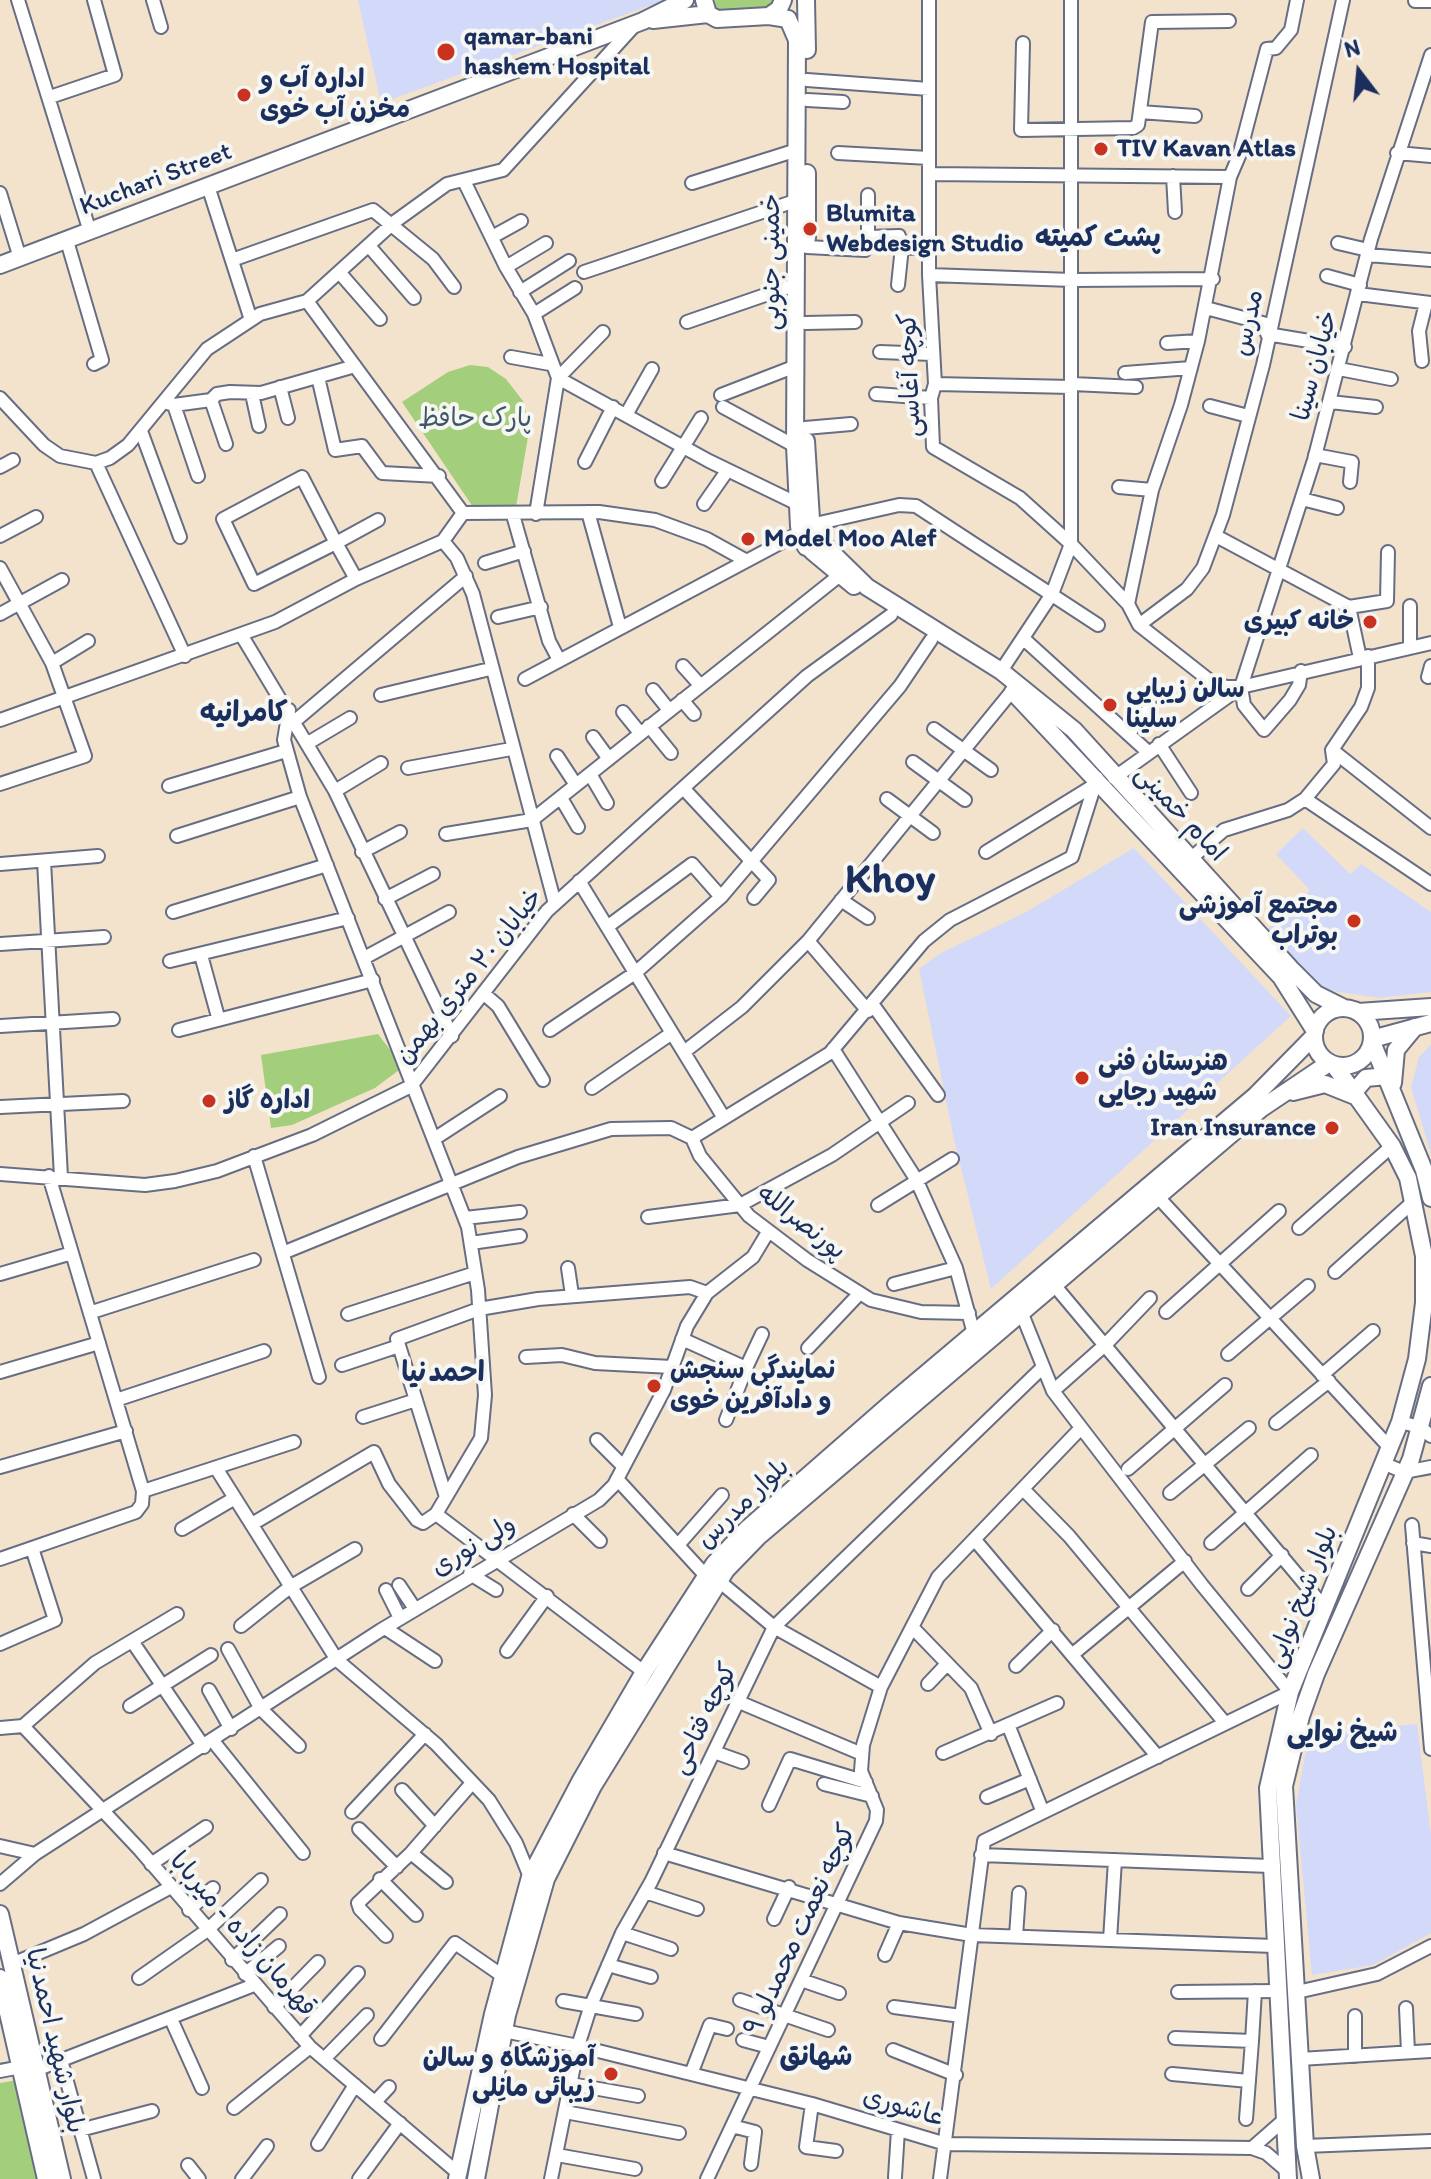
<!DOCTYPE html>
<html>
<head>
<meta charset="utf-8">
<style>
  body { margin:0 }
  #map { position:relative; width:1431px; height:2179px; overflow:hidden; background:#f4e3cc; font-family:Itim,sans-serif }
  canvas { display:block }
  .north { position:absolute; left:1319px; top:32px; width:80px; height:80px; -webkit-text-stroke:6px #f6f6f2; paint-order:stroke; rotate:344deg; font-size:22px; font-weight:700; line-height:32px; text-align:center; color:#1b2f5e }
  .north::after { content:''; display:block; margin:auto; width:28px; height:36px; background:#1b2f5e; clip-path:polygon(50% 0,100% 100%,50% 72%,0 100%) }
</style>
</head>
<body>
<div id="map">
<canvas width="1431" height="2179"></canvas>
<div class="north">N</div>
</div>
<script>
const g = document.querySelector('canvas').getContext('2d');
g.lineJoin = 'round';
function paint(path, color) {
  g.fillStyle = color;
  g.fill(path, 'evenodd');
}
function poly(rows) {
  const path = new Path2D();
  for (const r of rows) {
    if (r.length === 3) {
      path.moveTo(r[0] + r[2], r[1]);
      path.arc(r[0], r[1], r[2], 0, 2 * Math.PI);
      continue;
    }
    path.moveTo(r[0], r[1]);
    for (let i = 2; i < r.length; i += 2) path.lineTo(r[i], r[i + 1]);
  }
  return path;
}
function strokePath(path, color, width, dash) {
  g.strokeStyle = color;
  g.lineWidth = width;
  g.lineCap = dash ? 'butt' : 'round';
  g.setLineDash(dash || []);
  g.stroke(path);
}
function label(font, color, halo, rows, align = 'center') {
  g.font = font + ' Itim,"Playpen Sans Arabic",sans-serif';
  g.lineWidth = 8;
  g.setLineDash([]);
  g.textBaseline = 'middle';
  g.strokeStyle = halo;
  g.fillStyle = color;
  for (const [text, x, y, turn = 0] of rows) {
    g.save();
    g.translate(x, y);
    g.rotate((+turn || 0) * Math.PI / 180);
    g.textAlign = isNaN(turn) ? turn : align;
    if (halo) g.strokeText(text, 0, 0);
    g.fillText(text, 0, 0);
    g.restore();
  }
}
paint(poly([
  [358,0,665,0,381,103],
  [1303,828,1350,874,1361,864,1431,912,1431,992,1379,998,1333,991,1312,981,1267,930,1310,890,1276,854],
  [1134,848,1291,1016,991,1289,954,1139,919,969,939,954,1026,912],
  [1431,1044,1431,1154,1411,1087,1419,1057],
  [1417,1724,1431,1835,1431,1933,1373,1965,1312,1975,1296,1805,1309,1734]
]), '#d2d9f9');
paint(poly([
  [715,0,774,0,775,8,716,10],
  [470,365,488,367,506,379,523,401,529,422,528,437,516,507,473,507,402,402,448,372],
  [378,1034,403,1067,375,1088,292,1125,271,1128,261,1055],
  [17,2080,41,2179,0,2179,0,2083]
]), '#a3cf7c');
const minor = poly([
  [18,0,90,232],
  [153,0,161,27],
  [929,0,929,275,935,384,931,398,933,447,1020,498,1071,544,1128,604,1139,625,1209,680,1226,687,1241,687,1431,643],
  [1415,1,1431,1],
  [1023,43,1021,130,1133,128,1138,125,1152,22,1229,21],
  [807,80,929,89],
  [50,97,115,75,94,0],
  [807,100,843,102],
  [1140,112,1195,116],
  [838,153,929,158],
  [1397,153,1431,156],
  [929,174,1230,177],
  [1173,176,1175,212],
  [464,181,506,267,534,314,558,378,709,461,798,504],
  [692,183,797,150],
  [208,186,251,320],
  [0,193,20,258],
  [868,195,868,237],
  [492,237,521,221],
  [67,241,102,360,94,364],
  [1338,243,1368,250],
  [369,246,414,298],
  [807,247,865,250,868,237,899,236,902,247,929,249],
  [1367,255,1431,260],
  [232,260,373,210,433,259,454,287],
  [506,267,546,243],
  [339,272,380,319],
  [584,272,795,201],
  [929,275,1072,280,1213,279],
  [1327,276,1360,285],
  [898,285,902,247],
  [520,292,569,261],
  [1358,294,1431,303],
  [307,301,463,513],
  [1206,308,1270,325],
  [534,314,575,288],
  [687,322,797,284],
  [805,323,855,322],
  [1267,334,1345,347],
  [1167,343,1198,341],
  [880,352,932,354],
  [511,357,550,364],
  [1422,361,1419,331,1426,303],
  [1339,369,1391,379],
  [1125,373,1191,368],
  [318,377,335,450,362,446,382,473,439,476],
  [558,378,603,332],
  [935,384,1072,387],
  [1073,384,1136,387],
  [280,387,288,418],
  [252,394,259,426],
  [876,394,931,398],
  [721,395,796,366],
  [0,398,44,445,60,456,96,463,110,458,128,445,207,349,260,314,307,301,393,223,447,184,503,170,634,26],
  [211,400,226,444],
  [164,402,174,405,211,400,217,394,230,392,261,393,355,366],
  [1330,402,1376,407],
  [174,405,198,476],
  [1210,406,1248,416],
  [723,407,795,446],
  [626,415,652,369],
  [805,428,851,424],
  [141,431,180,537],
  [1315,455,1352,462,1350,482],
  [585,462,613,407],
  [96,463,185,656],
  [0,467,13,460],
  [662,481,701,418],
  [1119,487,1152,490],
  [1302,499,1337,508],
  [704,504,727,471],
  [588,512,620,627],
  [463,513,599,512,655,520,707,539,745,560],
  [536,514,558,378],
  [513,515,549,641,559,660],
  [815,524,899,505,916,506,1098,625],
  [0,536,36,517],
  [1216,536,1349,607],
  [443,541,457,558,473,594,555,904],
  [485,563,524,551],
  [0,568,52,663,85,756,0,784],
  [356,579,336,543,302,477,223,519,254,584,336,543,378,520],
  [1128,604,1152,490,1181,405,1198,341,1230,177,1239,156,1267,49,1276,48,1291,30,1297,0],
  [1349,607,1387,601,1388,552],
  [1349,607,1360,658],
  [0,614,62,580],
  [498,617,541,607],
  [1139,625,1187,589,1203,568,1223,515,1263,365,1343,0],
  [242,636,335,791,452,1036],
  [1025,640,1148,752],
  [1410,647,1410,606],
  [52,663,88,641],
  [683,666,700,685],
  [1001,671,1052,594,1071,544,1071,0],
  [1301,671,1299,685,1290,700,1264,730,1244,705,1241,687,1314,460,1371,239,1431,55],
  [1428,677,1431,666],
  [525,679,799,533],
  [653,690,669,710],
  [381,695,490,669],
  [682,700,694,714],
  [289,710,284,740,300,797,468,1227,478,1290,485,1395,481,1438,436,1514,644,1672],
  [623,712,640,733],
  [0,720,275,622,356,579,443,541,463,513],
  [295,721,466,576],
  [649,726,671,753],
  [934,729,991,770],
  [1128,734,1148,710,1150,698],
  [593,737,609,759],
  [308,743,350,718],
  [1159,744,1191,793],
  [1332,750,1431,828],
  [1332,750,1361,707,1368,688,1368,656],
  [557,756,576,785],
  [913,762,965,800],
  [408,768,511,749],
  [590,774,607,803],
  [1114,778,1241,687],
  [169,786,286,751],
  [684,789,769,880,754,898],
  [335,791,381,763],
  [561,798,578,827],
  [887,799,933,833],
  [1305,799,1431,884],
  [446,834,532,820,840,575],
  [177,836,300,797],
  [362,852,400,832],
  [986,852,1096,784],
  [1189,860,1224,830,1288,810,1305,799,1334,764,1332,750],
  [44,861,61,1177],
  [0,864,98,856],
  [579,881,724,1118],
  [385,899,433,874],
  [841,900,868,918],
  [173,912,327,865],
  [607,927,692,864,721,897],
  [808,941,868,1011],
  [0,944,104,937],
  [201,955,218,1017],
  [364,958,449,912],
  [170,961,348,918],
  [483,993,498,1006,543,1080],
  [873,1005,938,1095],
  [0,1026,113,1019],
  [179,1030,373,980],
  [550,1030,635,973,721,897,900,686,931,640],
  [833,1049,916,1179,956,1268,974,1334],
  [684,1052,742,1007,808,941,1012,691],
  [592,1088,672,1033],
  [0,1107,123,1101],
  [692,1138,830,1053,924,941,950,920,1072,857,1097,778],
  [434,1139,500,1096],
  [254,1156,319,1377],
  [0,1174,145,1185,175,1181,217,1171,312,1135,411,1086,547,911,807,676,891,615],
  [1158,1197,1391,1449],
  [878,1205,952,1159],
  [648,1217,740,1205,832,1155,908,1103],
  [465,1218,520,1212],
  [1299,1228,1392,1146],
  [471,1243,520,1236],
  [285,1252,518,1157,611,1129,671,1128,692,1138,700,1156,749,1216,807,1260,871,1300,921,1312,969,1313],
  [568,1268,572,1295],
  [1335,1272,1414,1201],
  [0,1274,72,1253],
  [894,1284,956,1268],
  [1055,1286,1325,1608],
  [92,1312,254,1260],
  [1166,1312,1279,1211],
  [348,1314,475,1273],
  [682,1339,746,1368,726,1420],
  [808,1348,860,1293],
  [1228,1354,1308,1286],
  [526,1357,562,1355,595,1363,672,1367],
  [342,1365,399,1346],
  [746,1368,762,1334],
  [0,1372,99,1343],
  [1322,1375,1373,1331],
  [1053,1391,1105,1345,1150,1298],
  [116,1400,264,1351],
  [363,1417,416,1400],
  [1400,1422,1420,1427,1431,1436],
  [1276,1423,1329,1381],
  [597,1440,623,1466],
  [1385,1464,1404,1472,1431,1467],
  [0,1467,126,1431],
  [216,1468,337,1660,436,1744,489,1800,516,1843,530,1877],
  [1128,1469,1225,1385],
  [617,1479,706,1576],
  [1024,1490,1069,1536,1225,1723],
  [143,1491,294,1442],
  [1170,1493,1249,1428],
  [446,1497,397,1339,479,1309,538,1299,690,1287,707,1293],
  [573,1514,600,1541],
  [252,1524,374,1452,389,1484,417,1520,423,1523,436,1514],
  [1412,1525,1431,1749],
  [182,1529,235,1498],
  [975,1540,1158,1757],
  [1211,1543,1311,1455],
  [1413,1543,1431,1546],
  [678,1545,722,1495],
  [0,1559,136,1512,142,1504,143,1491,49,1176],
  [470,1574,496,1590],
  [719,1581,774,1627,881,1687],
  [399,1585,415,1609],
  [1248,1589,1282,1555],
  [386,1590,400,1618],
  [241,1626,290,1587,355,1549],
  [912,1627,971,1688,991,1734],
  [385,1628,435,1661],
  [132,1641,204,1747],
  [0,1644,55,1620,32,1548],
  [228,1649,261,1709,299,1746],
  [507,1651,547,1596],
  [1073,1654,1185,1561],
  [1016,1666,1053,1630],
  [928,1684,947,1664],
  [209,1690,231,1729],
  [739,1702,862,1754],
  [130,1706,211,1655],
  [23,1726,95,1663,177,1614],
  [1009,1727,1042,1810],
  [0,1728,23,1726,140,1850,310,2047,458,2173],
  [213,1741,303,1853],
  [714,1752,742,1762],
  [943,1753,1057,1703],
  [824,1784,872,1796],
  [402,1790,435,1826],
  [987,1797,1030,1779],
  [769,1805,790,1759,866,1782],
  [352,1812,425,1734],
  [359,1829,397,1867],
  [0,1846,35,1854],
  [411,1853,446,1882],
  [664,1853,899,1923,972,1935,1274,1946],
  [981,1855,1270,1866],
  [151,1864,206,1827],
  [380,1879,416,1915],
  [0,1884,35,1854,381,1630,599,1500,614,1485,664,1390,687,1326,707,1293,753,1257,768,1232],
  [645,1892,697,1909],
  [189,1910,213,1888],
  [774,1919,789,1887],
  [622,1933,671,1949],
  [386,1936,360,1909,358,1903,411,1853,472,1783],
  [1016,1936,1019,1893],
  [1110,1940,1115,1860],
  [885,1955,899,1923],
  [232,1960,280,1914],
  [12,1964,84,1934,171,1887],
  [608,1965,651,1977],
  [245,1974,279,1946],
  [139,1978,206,1931,261,1880],
  [801,1980,839,1993],
  [1178,1992,1278,1991],
  [1297,1992,1377,1974,1431,1946],
  [740,2000,828,2030],
  [563,2001,636,2014],
  [274,2007,318,1962],
  [894,2007,961,2016],
  [1406,2008,1408,2052],
  [171,2019,202,2088],
  [504,2031,578,2046,812,2104,946,2144,1252,2148,1266,2153,1287,2171],
  [300,2036,358,1973],
  [1175,2038,1252,2041,1255,1991],
  [381,2039,455,1943,510,1981],
  [743,2040,769,2047],
  [893,2050,956,2075],
  [1355,2056,1355,2016],
  [324,2059,367,2015],
  [1300,2059,1431,2051],
  [61,2060,94,2179],
  [36,2070,254,1985],
  [0,2071,21,2067],
  [691,2074,710,2025,727,2029],
  [1172,2074,1249,2081],
  [571,2084,638,2096],
  [375,2102,389,2087],
  [812,2104,806,2147,836,2151],
  [234,2108,310,2047],
  [565,2112,679,2133],
  [1246,2119,1252,2041],
  [732,2126,755,2132,751,2164],
  [80,2130,152,2111],
  [318,2144,355,2085],
  [1305,2146,1431,2141],
  [1252,2148,1284,2120],
  [557,2155,635,2169],
  [188,2165,199,2179],
  [895,2177,898,2130],
  [242,2179,267,2146],
  [359,2179,400,2123],
  [551,2179,578,2046,591,2005,622,1933,651,1882,774,1627,1042,1368],
  [707,2179,876,1821,877,1810,861,1771,863,1745,881,1687,938,1577,1081,1428],
  [940,2179,984,1841,1290,1692,1202,1585,1053,1391,1022,1314]
]);
const major = poly([
  [704,0,708,14,717,19,769,16,779,9,783,0],
  [806,0,807,50],
  [769,16,788,19,797,40,795,446,799,526],
  [653,20,708,14],
  [807,173,807,238],
  [0,265,643,21,685,0],
  [806,441,811,519],
  [803,518,811,519,820,533,822,543,818,551,806,547,801,538,799,526,803,518],
  [822,543,867,587,1001,671,1074,730,1291,969,1316,994,1344,1008],
  [812,551,854,586],
  [1013,692,1281,977,1315,1031],
  [1343,1037,29],
  [1358,1012,1431,1007],
  [1372,1039,1431,1023],
  [1372,1042,1424,1170,1431,1198],
  [1393,1083,1396,1050,1415,1027],
  [1293,1092,1325,1084,1355,1096],
  [1354,1092,1366,1078,1387,1076],
  [0,1914,62,2179],
  [0,1978,46,2179],
  [457,2179,493,2014,530,1877,581,1780,644,1672,714,1564,747,1529,890,1404,1255,1096,1314,1036],
  [476,2179,507,2015,546,1879,593,1786,726,1570,758,1537,1262,1108,1329,1063],
  [1288,2179,1268,1788,1290,1692,1400,1422,1417,1359,1424,1303,1424,1256,1408,1178,1392,1146,1334,1065],
  [1311,2179,1305,2146,1284,1786,1301,1716,1316,1674,1411,1459,1431,1386]
]);
strokePath(minor, '#676e84', 16);
strokePath(major, '#676e84', 20);
strokePath(minor, '#fff', 12);
strokePath(major, '#fff', 16);
for (const [x, y, r, color] of [
  [446,52,10,"#c8321e"],
  [244,95,8,"#c8321e"],
  [1101,149,8,"#c8321e"],
  [810,229,8,"#c8321e"],
  [748,539,8,"#c8321e"],
  [1370,622,8,"#c8321e"],
  [1110,705,8,"#c8321e"],
  [1354,921,8,"#c8321e"],
  [1082,1078,8,"#c8321e"],
  [209,1101,8,"#c8321e"],
  [1332,1128,8,"#c8321e"],
  [654,1386,8,"#c8321e"],
  [611,2074,8,"#c8321e"]
]) {
  const dot = new Path2D();
  dot.arc(x, y, r, 0, 2 * Math.PI);
  g.fillStyle = color;
  g.fill(dot);
  strokePath(dot, '#f6f6f2', 3);
}
label('bold 26px', '#1b2f5e', '#f6f6f2', [
  ["qamar-bani",464,37],
  ["hashem Hospital",464,67],
  ["اداره آب و",260,80],
  ["مخزن آب خوی",260,110],
  ["TIV Kavan Atlas",1117,149],
  ["Blumita",826,214],
  ["Webdesign Studio",826,244],
  ["Model Moo Alef",764,539],
  ["خانه کبیری",1354,622,"right"],
  ["سالن زیبایی",1126,690],
  ["سلینا",1126,720],
  ["مجتمع آموزشی",1338,906,"right"],
  ["بوتراب",1338,936,"right"],
  ["هنرستان فنی",1098,1063],
  ["شهید رجایی",1098,1093],
  ["اداره گاز",225,1101],
  ["Iran Insurance",1316,1128,"right"],
  ["نمایندگی سنجش",670,1371],
  ["و دادآفرین خوی",670,1401],
  ["آموزشگاه و سالن",595,2059,"right"],
  ["زیبائی مانِلی",595,2089,"right"]
], 'left');
label('26px', '#1b2f5e', '#f6f6f2', [
  ["Kuchari Street",156,180,-21],
  ["خمینی جنوبی",772,262,-90],
  ["مدرس",1249,323,-78],
  ["خیابان سینا",1316,366,-75],
  ["کوچه آغاسی",911,375,-92],
  ["امام خمینی",1180,814,47],
  ["خیابان ۲۰ متری بهمن",470,977,-51],
  ["پورنصرالله",801,1223,38],
  ["بلوار مدرس",744,1504,-44],
  ["ولی نوری",474,1547,-31],
  ["بلوار شیخ نوایی",1303,1597,-68],
  ["کوچه فتاحی",705,1719,-64],
  ["کوچه نعمت محمدلو ۹",801,1930,-65],
  ["قهرمان زاده - میربابا",242,1935,49],
  ["بلوار شهید احمدنیا",54,2041,77],
  ["عاشوری",903,2108,16]
]);
label('26px', '#3d5766', '#f6f6f2', [
  ["پارک حافظ",475,419]
]);
label('bold 28px', '#1b2f5e', '#f6f6f2', [
  ["پشت کمیته",1098,239],
  ["کامرانیه",244,714],
  ["احمدنیا",443,1374],
  ["شیخ نوایی",1342,1734],
  ["شهانق",816,2058]
]);
label('bold 42px', '#1b2f5e', '#f6f6f2', [
  ["Khoy",890,881]
]);
</script>
</body>
</html>
